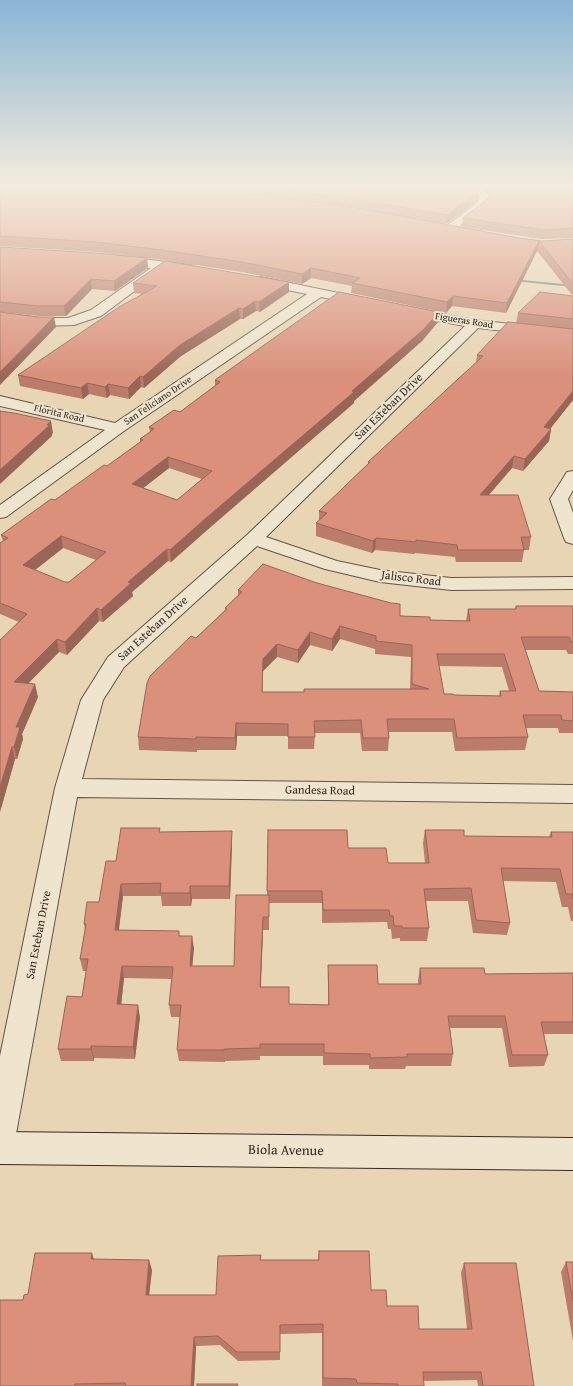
<!DOCTYPE html>
<html>
<head>
<meta charset="utf-8">
<style>
  body { margin:0 }
  canvas { display:block; background:#e7d5b4 }
</style>
</head>
<body>
<canvas width="573" height="1386"></canvas>
<script>
const g = document.querySelector('canvas').getContext('2d');
g.lineJoin = 'round';
function poly(rows) {
  const path = new Path2D();
  for (const r of rows) {
    path.moveTo(r[0], r[1]);
    for (let i = 2; i < r.length; i += 2) path.lineTo(r[i], r[i + 1]);
  }
  return path;
}
function paint(path, color) {
  g.fillStyle = color;
  g.fill(path, 'evenodd');
}
function strokePath(path, color, width, dash) {
  g.strokeStyle = color;
  g.lineWidth = width;
  g.lineCap = dash ? 'butt' : 'round';
  g.setLineDash(dash || []);
  g.stroke(path);
}
function label(font, color, halo, rows, align = 'center') {
  g.font = font + ' "Gentium Book Plus",serif';
  g.lineWidth = 4;
  g.setLineDash([]);
  g.textBaseline = 'middle';
  g.strokeStyle = halo;
  g.fillStyle = color;
  for (const [text, x, y, turn = 0] of rows) {
    g.save();
    g.translate(x, y);
    g.rotate((+turn || 0) * Math.PI / 180);
    g.textAlign = isNaN(turn) ? turn : align;
    if (halo) g.strokeText(text, 0, 0);
    g.fillText(text, 0, 0);
    g.restore();
  }
}
paint(poly([
  [512,279,573,285,573,287,513,281,511,280,512,279]
]), '#737f7d');
const street = poly([
  [470,184,481,184,490,197,487,205,453,231,445,231,443,229,445,227,477,203,480,197,470,184],
  [119,256,190,265,194,266,196,269,194,272,190,273,164,269,101,316,74,325,40,326,0,321,0,313,40,318,68,318,91,310,151,268,115,263,113,260,115,257,119,256],
  [261,277,363,298,368,299,370,302,368,305,363,306,321,297,124,431,6,517,0,518,0,505,105,430,0,406,0,396,115,423,307,294,257,284,255,281,257,278,261,277],
  [410,308,475,320,573,331,573,339,478,328,266,537,337,561,380,570,451,578,573,577,573,589,451,590,380,582,325,569,257,546,124,667,103,700,82,779,573,785,573,803,77,797,16,1134,11,1145,0,1150,0,1056,55,788,81,700,108,657,247,535,465,326,405,315,403,312,405,309,410,308],
  [573,471,573,490,568,499,573,513,573,544,566,542,564,538,550,499,567,472,573,471]
]);
const secondary = poly([
  [0,1132,573,1138,573,1170,0,1164,0,1132]
]);
strokePath(street, '#625648', 2);
strokePath(secondary, '#362c24', 2);
paint(street, '#efe4ce');
paint(secondary, '#efe4ce');
paint(poly([
  [0,184,476,184,479,188,478,197,476,202,446,224,519,238,543,241,573,239,573,400,550,429,551,429,549,441,523,471,512,468,489,495,531,537,529,550,524,550,522,562,456,562,455,557,415,553,414,554,375,550,372,553,316,536,316,523,319,521,319,511,368,464,368,462,476,363,477,355,516,323,518,313,573,296,537,251,506,313,452,306,446,313,351,293,352,286,311,278,302,284,242,272,163,260,97,252,0,246],
  [482,184,573,184,573,238,542,239,462,227,463,218,490,197,490,195],
  [0,247,147,258,148,268,115,291,92,289,66,316,40,316,0,312],
  [289,282,289,292,260,312,256,311,243,319,240,319,181,356,144,388,141,387,129,399,110,395,107,398,89,394,83,399,20,386,18,375,142,294,134,293,133,283],
  [439,312,438,322,422,341,354,401,354,403,206,531,171,562,168,561,132,592,133,596,103,622,99,621,67,655,59,652,28,683,38,697,22,734,23,739,17,759,15,759,0,812,19,622,0,614,0,543,3,541,1,535,107,466,140,442,140,439,150,432,149,427,180,412,215,386,215,380],
  [169,468,202,479,177,500,143,488],
  [63,548,96,560,69,582,65,582,35,570],
  [238,590,430,620,466,621,468,609,515,609,516,606,573,606,573,654,568,654,566,650,525,650,539,691,573,692,573,733,559,733,558,728,526,728,528,737,525,750,455,751,452,732,389,732,389,738,388,751,362,751,360,733,315,733,314,749,288,749,288,736,237,736,236,750,197,750,197,752,139,750,138,737,196,638,225,610,225,608,238,595],
  [340,639,375,649,375,654,411,657,410,689,304,692,262,692,263,671,277,657,298,663,310,645,332,651],
  [439,666,502,667,509,691,500,691,499,696,454,695,444,694],
  [268,830,348,848,388,863,425,863,423,843,425,830,464,836,549,837,551,832,573,832,573,921,571,921,568,907,562,907,556,882,503,881,510,923,507,935,473,933,468,901,426,901,429,928,427,941,400,941,400,938,392,939,391,929,388,929,387,922,322,923,322,903,269,903,269,930,263,930,261,987,289,1004,328,1005,328,965,378,984,418,984,418,980,420,968,485,974,573,973,573,1034,544,1034,548,1055,544,1066,509,1067,502,1028,450,1028,453,1054,451,1066,406,1066,405,1069,369,1069,369,1065,323,1065,323,1056,260,1056,260,1060,225,1061,225,1062,179,1061,177,1050,180,1017,171,1017,169,1005,172,979,124,978,121,1004,140,1017,135,1059,94,1058,94,1061,61,1061,58,1049,82,997,86,971,83,971,80,959,85,930,84,924,99,902,116,861,160,832,232,844,230,899,192,899,191,906,162,906,161,896,123,896,119,930,180,936,194,948,192,966,234,966,267,895],
  [319,1251,371,1290,387,1306,419,1329,467,1329,461,1273,464,1263,534,1386,478,1386,477,1380,423,1381,424,1386,322,1386,322,1333,280,1334,280,1360,238,1361,220,1345,196,1346,194,1386,0,1386,23,1300,28,1294,94,1259,152,1270,149,1295,216,1295,261,1255,261,1260,318,1260],
  [566,1262,573,1262,573,1341,561,1272]
]), '#bb7c6a');
paint(poly([
  [479,188,478,197,476,202,446,224,447,215],
  [539,241,537,251,506,313,507,303],
  [147,258,148,268,115,291,114,281],
  [311,268,311,278,302,284,302,274],
  [91,279,92,289,66,316,64,306],
  [289,282,289,292,260,312,259,302],
  [453,296,452,306,446,313,447,302],
  [255,301,256,311,243,319,243,309],
  [239,308,240,319,181,356,144,388,143,377,180,345],
  [439,312,438,322,422,341,354,401,354,403,206,531,171,562,170,550,205,519,352,391],
  [54,317,56,327,0,385,0,372],
  [140,376,141,387,129,399,128,388],
  [87,383,89,394,83,399,81,388],
  [108,384,110,395,107,398,105,387],
  [573,391,573,400,542,439,544,427],
  [51,421,53,433,52,434,52,436,0,484,0,470],
  [551,429,549,441,523,471,525,459],
  [514,456,512,468,478,507,480,495],
  [168,457,169,468,133,496,132,484],
  [61,536,63,548,26,577,23,565],
  [376,538,375,550,372,553,373,541],
  [167,549,168,561,132,592,133,596,103,622,101,610,128,582],
  [97,608,99,621,67,655,65,642],
  [340,626,340,639,332,651,332,639],
  [310,632,310,645,298,663,298,650],
  [57,639,59,652,17,695,14,682],
  [277,644,277,657,263,671,262,704,262,692,263,659],
  [35,684,38,697,22,734,23,739,17,759,14,747,16,727],
  [236,723,237,736,236,750,235,738],
  [12,747,15,759,0,812,0,787],
  [232,831,232,844,230,899,229,886],
  [121,884,123,896,117,942,115,930],
  [190,886,192,899,191,906,190,893],
  [263,917,263,930,260,999,260,987],
  [192,936,194,948,191,979,190,966],
  [122,966,124,978,120,1016,117,1004],
  [138,1005,140,1017,135,1059,133,1047],
  [91,1046,94,1058,94,1061,91,1049],
  [92,1253,95,1263,91,1259],
  [149,1260,152,1270,148,1304,146,1295],
  [194,1337,196,1346,194,1386,191,1386]
]), '#996556');
const building = poly([
  [0,184,141,184,179,187,250,194,357,208,519,238,543,241,573,239,573,284,539,241,507,303,453,296,447,302,352,283,360,278,311,268,302,274,242,262,162,250,96,242,0,236,0,184],
  [246,184,476,184,479,188,477,193,447,215,358,200,246,184],
  [490,184,573,184,573,228,544,230,463,218,490,197,492,187,490,184],
  [0,247,96,253,147,258,114,281,91,279,64,306,38,306,0,302,0,247],
  [165,261,289,282,259,302,255,301,243,309,239,308,180,345,143,377,140,376,128,388,108,384,105,387,87,383,81,388,18,375,119,307,157,286,133,283,165,261],
  [339,292,439,312,423,330,352,391,354,392,205,519,170,550,167,549,128,582,131,583,101,610,97,608,65,642,57,639,14,682,35,684,16,727,20,727,14,747,12,747,0,787,0,640,27,614,0,603,0,543,8,538,1,535,51,499,55,500,104,465,107,466,143,440,140,439,154,429,149,427,174,410,180,412,220,382,215,380,339,292],
  [168,457,212,471,177,500,132,484,168,457],
  [61,536,106,552,69,582,65,582,23,565,61,536],
  [540,292,573,296,573,319,518,313,540,292],
  [0,312,38,317,54,317,0,372,0,312],
  [508,322,573,329,573,391,544,427,551,429,525,459,514,456,480,495,518,495,531,537,521,537,524,550,458,550,457,545,416,540,416,542,376,538,373,541,316,523,327,513,319,511,370,462,368,462,483,356,477,355,508,322],
  [0,411,14,413,51,421,47,425,50,425,0,470,0,411],
  [263,564,317,583,391,603,400,604,400,616,430,617,430,620,470,621,468,609,516,609,516,606,573,606,573,642,571,642,569,637,521,637,539,691,573,692,573,721,562,720,561,715,523,715,528,737,457,738,454,719,387,719,389,738,363,738,361,720,314,721,315,737,288,737,288,724,236,723,235,738,196,737,196,739,138,737,147,683,150,676,191,636,196,638,227,609,225,608,242,592,238,590,263,564],
  [340,626,376,636,376,641,412,645,412,684,429,689,304,689,304,692,262,692,263,659,277,644,298,650,310,632,332,639,340,626],
  [437,654,504,654,516,691,500,691,501,696,454,695,453,694,444,694,437,654],
  [121,828,160,828,159,832,232,831,229,886,190,886,190,893,160,893,161,883,121,884,115,930,179,931,179,936,192,936,190,966,234,966,236,895,269,895,269,917,263,917,260,987,289,987,289,1004,329,1005,328,965,377,965,378,984,421,984,420,968,484,968,485,974,573,973,573,1022,541,1022,548,1055,512,1055,505,1016,448,1016,453,1054,407,1054,407,1057,370,1058,370,1054,324,1053,324,1044,260,1044,260,1048,224,1049,224,1050,177,1050,181,1005,169,1005,173,967,122,966,117,1004,138,1005,133,1047,91,1046,91,1049,58,1049,67,996,82,997,88,959,80,959,86,924,84,924,87,902,99,902,106,861,116,861,121,828],
  [268,830,347,830,348,848,386,848,388,863,429,863,425,830,464,830,464,836,552,837,551,832,573,832,573,899,572,894,566,894,560,869,501,868,510,923,476,920,471,888,424,889,429,928,402,928,402,926,394,926,393,916,390,916,389,910,323,910,322,891,267,891,268,830],
  [319,1251,369,1251,371,1290,386,1290,387,1306,418,1306,419,1329,472,1329,464,1263,516,1263,534,1386,483,1386,481,1372,423,1372,424,1386,398,1386,398,1384,357,1383,356,1379,323,1378,323,1324,280,1325,280,1352,237,1352,218,1336,194,1337,191,1386,126,1386,125,1383,75,1384,75,1386,0,1386,0,1300,23,1300,24,1295,28,1294,35,1253,92,1253,91,1259,149,1260,146,1295,216,1295,218,1256,261,1255,260,1260,319,1260,319,1251],
  [566,1262,573,1262,573,1301,566,1262],
  [197,1384,238,1384,237,1386,197,1386,197,1384]
]);
paint(building, '#da907b');
strokePath(building, '#996556', 1);
const sky = g.createLinearGradient(0, 0, 0, 378);
sky.addColorStop(0, '#89b5d5');
sky.addColorStop(0.49, '#f4ecdd');
sky.addColorStop(1, '#f4ecdd00');
g.fillStyle = sky;
g.fillRect(0, 0, 573, 378);
label('10px', '#362c24', '#efe4ce', [
  ["Figueras Road",464,321,9],
  ["San Feliciano Drive",158,401,-34],
  ["Florita Road",59,414,13]
]);
label('12px', '#362c24', '#efe4ce', [
  ["San Esteban Drive",389,407,-44],
  ["Jalisco Road",411,579,7],
  ["San Esteban Drive",153,629,-42],
  ["Gandesa Road",320,791,1],
  ["San Esteban Drive",39,935,-79]
]);
label('14px', '#362c24', '#efe4ce', [
  ["Biola Avenue",286,1151,1]
]);
</script>
</body>
</html>
